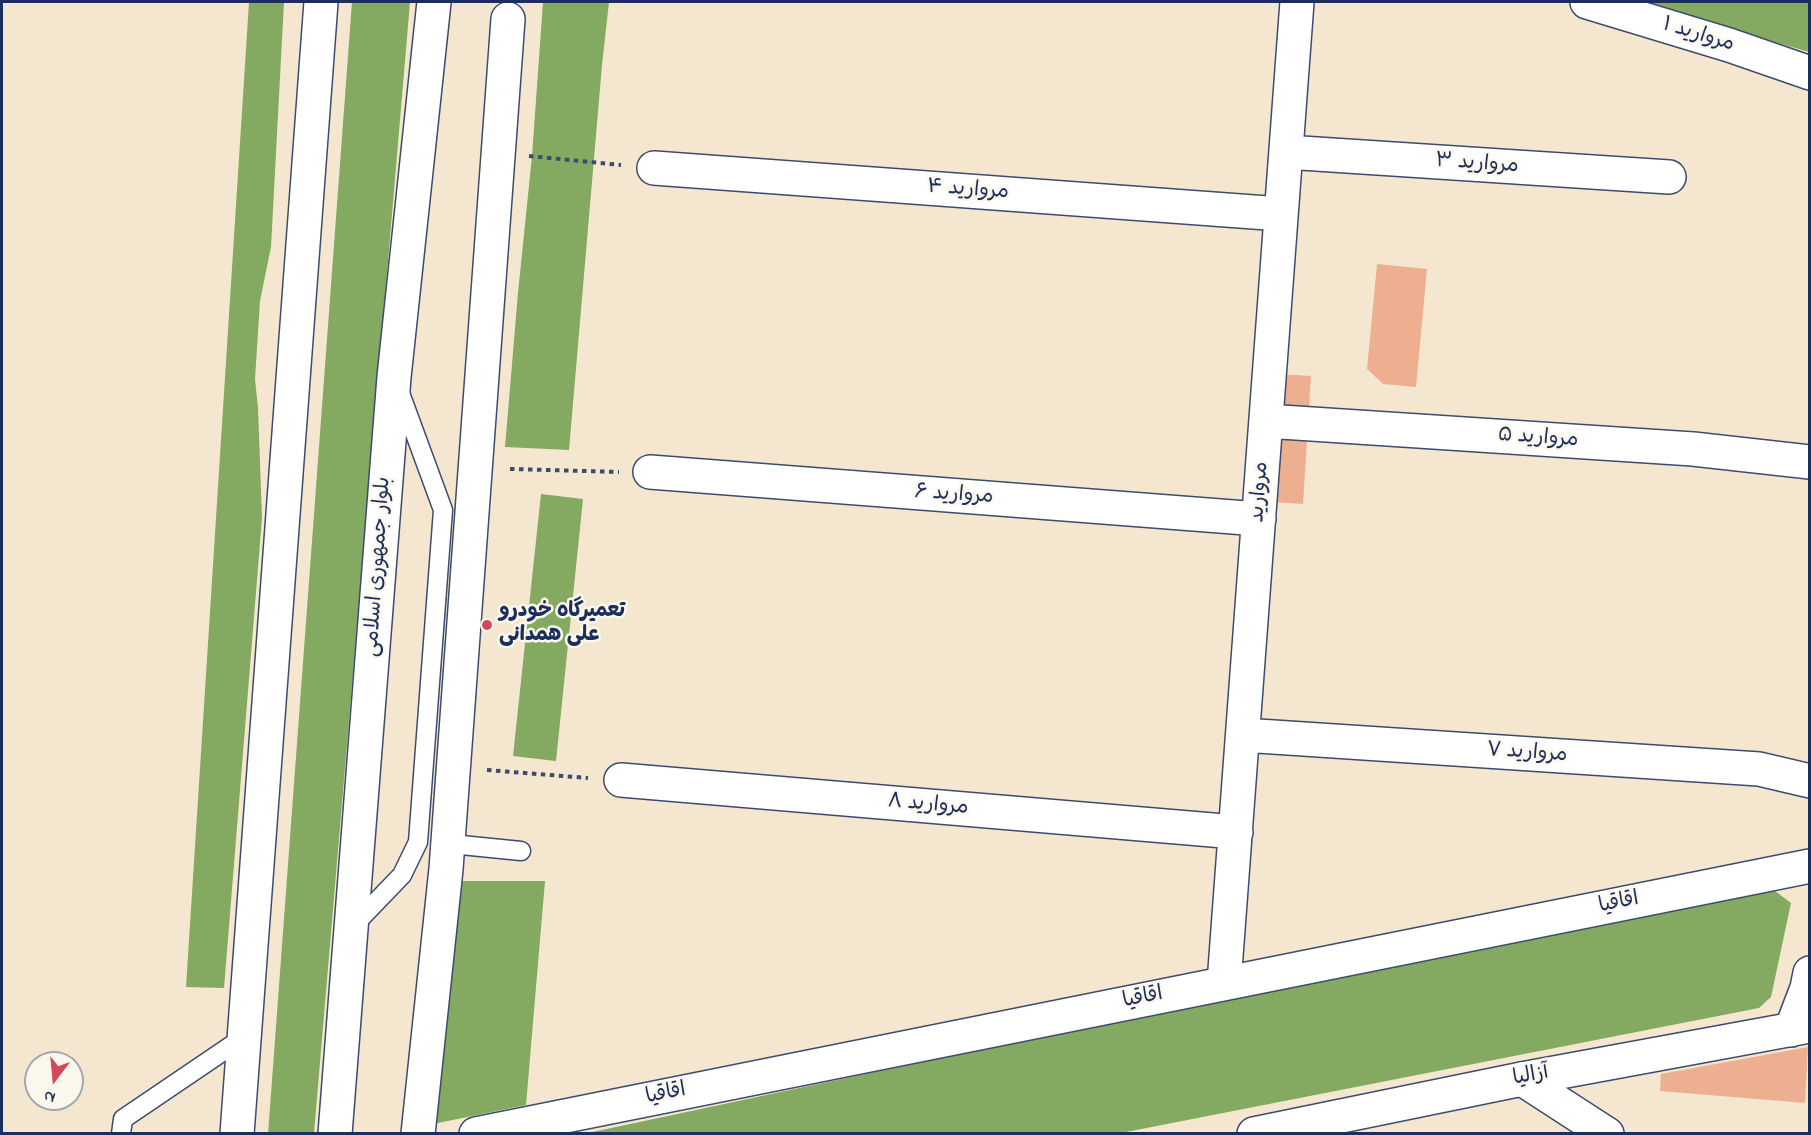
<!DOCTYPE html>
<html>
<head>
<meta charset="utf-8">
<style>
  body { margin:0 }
  #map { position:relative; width:1811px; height:1135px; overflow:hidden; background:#f5e7cf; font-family:"Indie Flower",sans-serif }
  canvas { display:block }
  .frame { position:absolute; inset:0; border:3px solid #1b2f5e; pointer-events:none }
  .north { position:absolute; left:24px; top:1051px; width:60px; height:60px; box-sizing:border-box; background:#fbf7ec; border:2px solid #a1a7b3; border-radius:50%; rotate:196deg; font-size:16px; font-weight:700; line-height:24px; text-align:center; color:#1b2f5e }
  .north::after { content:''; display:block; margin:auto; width:21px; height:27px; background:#d1495b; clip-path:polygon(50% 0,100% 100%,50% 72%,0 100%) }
</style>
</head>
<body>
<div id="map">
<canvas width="1811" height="1135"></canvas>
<div class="frame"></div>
<div class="north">N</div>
</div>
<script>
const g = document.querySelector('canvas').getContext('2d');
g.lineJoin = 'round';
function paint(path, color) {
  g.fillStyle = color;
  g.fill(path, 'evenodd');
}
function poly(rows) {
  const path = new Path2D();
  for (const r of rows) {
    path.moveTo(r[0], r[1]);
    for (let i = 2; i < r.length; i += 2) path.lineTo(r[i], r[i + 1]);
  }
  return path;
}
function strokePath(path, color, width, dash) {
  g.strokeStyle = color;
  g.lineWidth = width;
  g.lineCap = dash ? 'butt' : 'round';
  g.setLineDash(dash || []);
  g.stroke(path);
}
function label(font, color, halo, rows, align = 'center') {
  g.font = font + ' "Indie Flower","Playpen Sans Arabic",sans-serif';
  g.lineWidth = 5;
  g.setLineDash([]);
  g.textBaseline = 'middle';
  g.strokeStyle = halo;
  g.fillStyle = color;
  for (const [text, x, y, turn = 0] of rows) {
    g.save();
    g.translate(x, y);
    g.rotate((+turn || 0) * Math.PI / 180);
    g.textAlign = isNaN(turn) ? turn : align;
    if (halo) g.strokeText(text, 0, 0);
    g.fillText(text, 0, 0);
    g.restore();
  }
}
paint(poly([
  [249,2,284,2,271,247,260,301,255,379,258,408,262,518,224,988,186,987],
  [352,2,410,2,314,1133,268,1134],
  [543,2,609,2,602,65,569,450,505,447,518,293,532,156],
  [1638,2,1809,2,1809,52],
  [541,494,583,499,556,761,513,756],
  [457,881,545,881,526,1105,433,1124],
  [1771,888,1791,903,1771,997,1759,1008,1121,1133,583,1134,1058,1033]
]), '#83aa60');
paint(poly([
  [1377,264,1427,269,1416,387,1383,384,1367,369],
  [1263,373,1311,376,1303,504,1256,501],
  [1808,1047,1805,1103,1660,1091,1661,1074]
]), '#edaf8f');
const lane = poly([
  [441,843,521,851],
  [352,927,402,875,418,842,443,510,400,393],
  [121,1134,123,1119,244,1037]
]);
const street = poly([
  [1587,2,1729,45,1810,73],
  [1286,152,1669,177],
  [654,168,1281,214],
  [1266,421,1693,449,1810,462],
  [650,472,1259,519],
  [1243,735,1759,769,1810,781],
  [621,780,1236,832],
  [1224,983,1297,2],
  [1522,1079,1607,1134],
  [418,1134,446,869,508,19]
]);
const secondary = poly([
  [1791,1030,1807,988,1810,973],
  [237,1134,321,2],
  [335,1134,394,377,434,2],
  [476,1134,1810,866],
  [1254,1134,1522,1079,1810,1026]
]);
strokePath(lane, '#3c4b6f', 21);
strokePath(street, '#3c4b6f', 36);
strokePath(secondary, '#3c4b6f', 36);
strokePath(poly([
  [529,156,621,165],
  [510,469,619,472],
  [487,770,588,778]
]), '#3c4b6f', 4, [4.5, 4.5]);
strokePath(lane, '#fff', 18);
strokePath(street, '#fff', 33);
strokePath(secondary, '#fff', 33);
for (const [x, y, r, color] of [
  [487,625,6,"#d1495b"]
]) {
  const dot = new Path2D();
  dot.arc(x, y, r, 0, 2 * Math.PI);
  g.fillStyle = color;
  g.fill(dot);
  strokePath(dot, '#fbf7ec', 2);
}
label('21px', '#1b2f5e', '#fbf7ec', [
  ["مروارید ۱",1698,36,17],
  ["مروارید ۳",1477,165,4],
  ["مروارید ۴",968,191,4],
  ["مروارید ۵",1538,439,4],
  ["مروارید",1261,492,-86],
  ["مروارید ۶",954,496,4],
  ["بلوار جمهوری اسلامی",379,567,-86],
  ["مروارید ۷",1527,754,4],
  ["مروارید ۸",928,806,5],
  ["اقاقیا",1619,904,-11],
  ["اقاقیا",1143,999,-11],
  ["آزالیا",1531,1077,-11],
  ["اقاقیا",666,1095,-11]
]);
label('bold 21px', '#1b2f5e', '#fbf7ec', [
  ["تعمیرگاه خودرو",499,613],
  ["علی همدانی",499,637]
], 'left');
</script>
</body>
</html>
